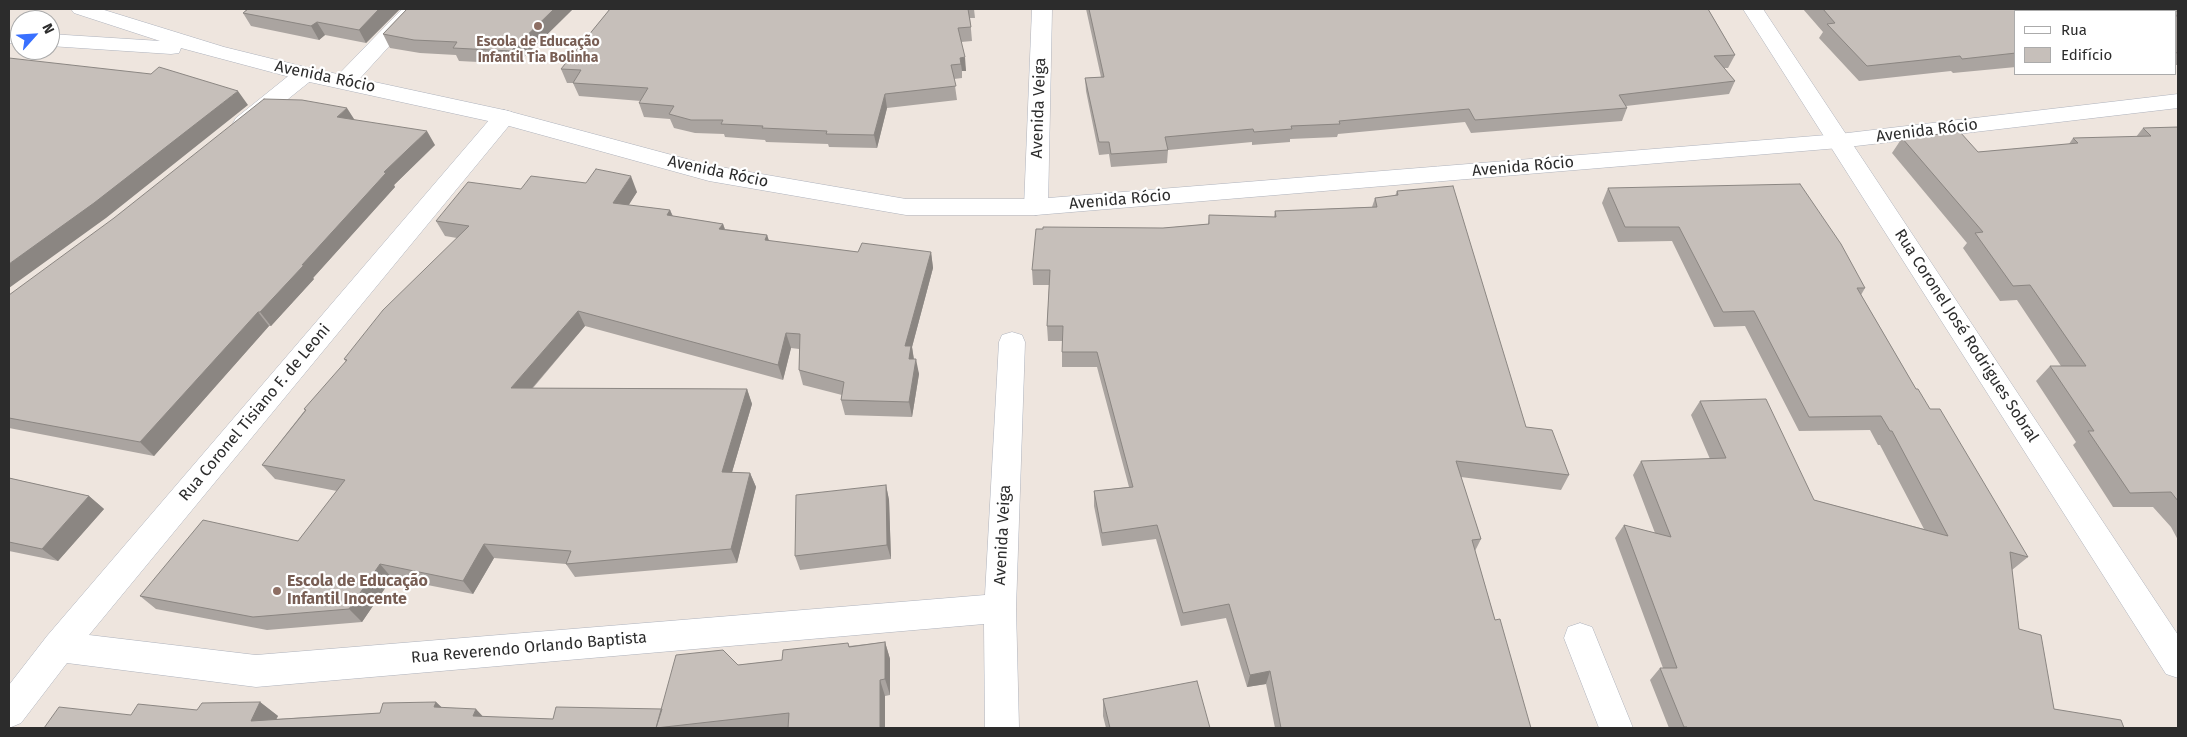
<!DOCTYPE html>
<html>
<head>
<meta charset="utf-8">
<style>
  body { margin:0 }
  #map { position:relative; width:2187px; height:737px; overflow:hidden; background:#eee5de; font-family:"Fira Sans",sans-serif }
  canvas { display:block }
  .frame { position:absolute; inset:0; border:10px solid #2c2c2c; pointer-events:none }
  .legend { position:absolute; left:2014px; top:10px; width:162px; height:65px; box-sizing:border-box; background:#fff; border:1px solid #ababab; margin:0; padding:6px 9px; list-style:none; font-size:15px; color:#2c2c2c }
  .legend li { display:flex; align-items:center; gap:10px; height:25px }
  .legend b { width:25px; border:1px solid #ababab }
  .north { position:absolute; left:10px; top:10px; width:50px; height:50px; box-sizing:border-box; background:#fff; border:1px solid #ababab; border-radius:50%; rotate:64deg; font-size:14px; font-weight:700; line-height:20px; text-align:center; color:#2c2c2c }
  .north::after { content:''; display:block; margin:auto; width:18px; height:22px; background:#3970ff; clip-path:polygon(50% 0,100% 100%,50% 72%,0 100%) }
</style>
</head>
<body>
<div id="map">
<canvas width="2187" height="737"></canvas>
<div class="frame"></div>
<ul class="legend">
<li><b style="height:6px;background:#fff"></b>Rua</li>
<li><b style="height:14px;background:#c6bfba"></b>Edifício</li>
</ul>
<div class="north">N</div>
</div>
<script>
const g = document.querySelector('canvas').getContext('2d');
g.lineJoin = 'round';
function poly(rows) {
  const path = new Path2D();
  for (const r of rows) {
    path.moveTo(r[0], r[1]);
    for (let i = 2; i < r.length; i += 2) path.lineTo(r[i], r[i + 1]);
  }
  return path;
}
function strokePath(path, color, width, dash) {
  g.strokeStyle = color;
  g.lineWidth = width;
  g.lineCap = dash ? 'butt' : 'round';
  g.setLineDash(dash || []);
  g.stroke(path);
}
function paint(path, color) {
  g.fillStyle = color;
  g.fill(path, 'evenodd');
}
function label(font, color, halo, rows, align = 'center') {
  g.font = font + ' "Fira Sans",sans-serif';
  g.lineWidth = 4.5;
  g.setLineDash([]);
  g.textBaseline = 'middle';
  g.strokeStyle = halo;
  g.fillStyle = color;
  for (const [text, x, y, turn = 0] of rows) {
    g.save();
    g.translate(x, y);
    g.rotate((+turn || 0) * Math.PI / 180);
    g.textAlign = isNaN(turn) ? turn : align;
    if (halo) g.strokeText(text, 0, 0);
    g.fillText(text, 0, 0);
    g.restore();
  }
}
const street = poly([
  [402,9,423,9,353,86,345,88,337,86,334,81,337,76,402,9],
  [1032,9,1052,9,1048,207,1045,213,1036,215,1027,213,1024,207,1032,9],
  [1743,9,1763,9,2178,635,2178,678,2166,674,1743,9],
  [305,67,313,69,316,74,313,79,252,128,244,130,236,128,233,123,236,118,297,69,305,67],
  [504,110,512,112,515,117,512,122,89,635,256,655,985,595,999,342,1002,335,1012,332,1022,335,1025,342,1016,608,1019,728,985,728,984,624,256,687,67,663,21,723,9,728,9,685,47,636,496,112,504,110],
  [1580,623,1592,627,1633,728,1599,728,1564,638,1568,627,1580,623]
]);
const secondary = poly([
  [71,9,101,9,224,47,305,67,504,110,709,165,906,199,1036,199,1839,134,2178,94,2178,108,1839,148,1036,215,906,215,709,181,502,124,305,81,181,48,179,53,171,54,50,46,50,34,160,41,74,13,71,9],
  [9,31,20,32,20,44,9,43,9,31]
]);
strokePath(street, '#aeb2bc', 1);
strokePath(secondary, '#aeb2bc', 1);
paint(street, '#fff');
paint(secondary, '#fff');
paint(poly([
  [242,9,400,9,366,43,325,35,319,40,251,26,243,13,246,10],
  [407,9,573,9,517,64,459,61,456,55,420,53,390,48,383,34],
  [610,9,974,9,975,18,970,18,972,41,961,42,966,71,962,71,962,78,954,79,957,100,887,108,877,148,829,147,828,144,766,142,765,140,725,137,724,134,695,133,674,128,670,119,644,117,639,103,641,101,579,96,573,83,567,83,561,69],
  [1086,9,1708,9,1735,55,1728,68,1724,68,1735,81,1729,94,1626,106,1627,108,1622,121,1471,133,1465,122,1338,134,1337,137,1290,139,1290,142,1252,145,1252,142,1168,150,1167,163,1111,167,1109,154,1099,155,1086,91,1085,78,1101,77],
  [1803,9,2178,9,2178,65,2176,65,2176,11,2016,11,2016,67,1953,73,1951,71,1859,81,1819,38,1823,32],
  [354,120,435,145,394,185,395,187,313,278,314,279,271,326,269,326,154,456,9,428,9,295],
  [2178,127,2178,540,2171,527,2153,507,2113,507,2073,445,2076,442,2036,381,2050,366,2061,366,2017,300,2000,301,1963,248,1967,243,1892,153,1902,138,1978,152,2069,144,2073,138,2136,137,2143,128],
  [1608,188,1865,288,1861,295,1916,389,2028,557,2012,570,2019,629,2054,709,2124,728,1669,728,1650,680,1660,668,1663,668,1615,538,1624,525,1655,533,1633,475,1641,461,1710,459,1691,415,1700,401,1814,500,1924,529,1880,445,1878,445,1870,430,1799,431,1745,326,1714,327,1672,241,1618,242,1602,203],
  [521,189,637,192,628,205,670,210,673,216,723,224,725,229,767,235,769,241,858,252,931,252,933,268,912,347,914,359,919,374,912,417,845,415,841,400,842,395,803,385,799,370,799,349,791,348,783,380,585,326,533,388,747,389,752,404,732,472,750,473,756,487,737,563,575,577,566,564,494,558,473,594,392,578,362,622,267,630,156,609,140,596,298,541,337,491,275,479,262,465,305,410,304,409,346,362,344,359,457,238,445,236,436,221],
  [1397,191,1526,427,1569,475,1561,490,1461,477,1481,539,1475,551,1495,620,1531,728,1275,728,1266,684,1247,687,1226,618,1181,626,1156,539,1102,546,1094,506,1094,491,1129,487,1097,367,1062,367,1062,341,1048,341,1047,326,1049,285,1033,285,1032,270,1163,228,1208,224,1209,215,1274,217,1275,211,1372,207,1375,198,1395,196],
  [9,478,89,496,104,509,58,561,9,551],
  [886,485,889,500,891,559,800,570,795,556],
  [885,642,890,659,890,695,885,696,885,728,44,728,131,715,197,710,260,702,278,716,276,719,380,713,436,702,442,708,484,717,553,719,662,709,738,665,782,660,849,646],
  [1103,699,1210,728,1106,728,1103,716]
]), '#aaa4a0');
paint(poly([
  [379,9,400,9,366,43,359,30],
  [554,9,573,9,517,64,511,51],
  [317,22,325,35,319,40,311,26],
  [965,57,966,71,962,71,960,58],
  [238,91,248,105,106,218,9,288,9,264],
  [885,94,887,108,877,148,874,135],
  [347,108,356,122,337,117],
  [427,131,435,145,394,185,395,187,313,278,314,279,271,326,260,312,384,172],
  [631,176,637,192,620,219,613,203],
  [670,210,676,225,667,215],
  [723,224,728,239,719,229],
  [767,235,772,250,765,240],
  [931,252,933,268,912,347,914,361,912,374,905,346],
  [578,311,585,326,520,402,511,388],
  [258,312,269,326,154,456,140,442],
  [786,333,791,348,783,380,778,365],
  [916,359,919,374,912,417,909,402],
  [747,389,752,404,728,486,722,472],
  [750,473,756,487,737,563,731,549],
  [886,485,889,500,891,559,887,545],
  [89,496,104,509,58,561,42,549],
  [484,544,494,558,473,594,463,581],
  [380,564,392,578,362,622,349,609],
  [885,642,890,659,890,695,885,679],
  [1270,671,1266,684,1247,687,1250,675],
  [880,680,885,696,885,728,880,728],
  [260,702,278,716,272,728,251,721],
  [436,702,451,716,434,707],
  [476,709,489,723,473,716]
]), '#8b8682');
const building = poly([
  [248,9,379,9,359,30,317,22,311,26,243,13,248,9],
  [407,9,554,9,511,51,453,48,457,42,414,40,383,34,407,9],
  [610,9,968,9,971,27,958,28,965,57,960,58,961,64,951,65,956,86,885,94,874,135,826,134,827,131,762,128,763,126,721,124,723,120,691,120,669,114,674,106,639,103,648,88,573,83,581,70,561,69,610,9],
  [1089,9,1708,9,1735,55,1714,56,1735,81,1619,95,1627,108,1475,120,1469,109,1339,121,1340,124,1291,126,1292,129,1254,132,1253,129,1165,137,1168,150,1111,154,1109,142,1099,142,1085,78,1104,77,1089,9],
  [1823,9,2178,9,2178,11,2016,11,2016,53,1962,59,1960,56,1867,66,1827,24,1835,23,1823,9],
  [2176,15,2178,18,2178,52,2176,53,2176,15],
  [9,58,151,74,159,67,238,91,94,203,9,264,9,58],
  [264,99,302,100,347,108,337,117,427,131,384,172,386,173,302,265,304,265,260,312,258,312,140,442,9,418,9,295,114,218,264,99],
  [2178,127,2178,501,2171,492,2130,493,2088,431,2094,431,2050,366,2086,366,2030,285,2013,286,1975,233,1983,232,1902,138,1960,132,1978,152,2078,143,2073,138,2151,136,2143,128,2178,127],
  [596,169,631,176,613,203,670,210,667,215,723,224,719,229,767,235,765,240,858,252,862,243,931,252,905,346,911,346,909,359,916,359,909,402,841,400,844,382,799,370,800,334,786,333,778,365,578,311,511,388,747,389,722,472,750,473,731,549,566,564,571,551,484,544,463,581,380,564,349,609,253,617,140,596,203,520,298,541,345,480,262,465,306,410,304,409,347,360,344,359,383,310,469,226,436,221,468,182,521,189,531,176,586,183,596,169],
  [1800,184,1841,244,1865,288,1857,288,1916,389,1918,389,1930,409,1940,409,2028,557,2010,552,2019,629,2041,635,2054,709,2121,720,2124,728,1688,728,1687,727,1684,727,1660,668,1677,668,1624,525,1671,537,1641,461,1726,458,1700,401,1766,399,1814,500,1948,536,1892,431,1890,431,1881,416,1809,417,1754,311,1723,312,1679,227,1625,227,1608,188,1800,184],
  [1453,186,1526,427,1552,430,1569,475,1456,461,1481,539,1472,540,1495,620,1500,619,1531,728,1281,728,1270,671,1250,675,1229,604,1183,613,1157,525,1102,533,1094,491,1133,487,1097,352,1062,352,1063,326,1047,326,1050,270,1032,270,1036,229,1043,229,1043,227,1163,228,1209,224,1209,215,1276,217,1275,211,1377,207,1375,198,1398,195,1397,191,1453,186],
  [9,478,89,496,42,549,9,542,9,478],
  [886,485,887,545,795,556,796,495,886,485],
  [885,642,885,679,880,680,880,728,788,728,789,713,656,728,676,655,723,650,738,665,782,660,783,650,848,643,849,647,885,642],
  [1197,681,1210,728,1110,728,1103,699,1197,681],
  [260,702,251,721,380,713,383,703,436,702,434,707,476,709,473,716,553,719,556,707,662,709,656,728,44,728,59,707,131,715,138,704,197,710,202,703,260,702]
]);
paint(building, '#c6bfba');
strokePath(building, '#8b8682', 1);
for (const [x, y, r, color] of [
  [538,26,5,"#8d6e63"],
  [277,591,5,"#8d6e63"]
]) {
  const dot = new Path2D();
  dot.arc(x, y, r, 0, 2 * Math.PI);
  g.fillStyle = color;
  g.fill(dot);
  strokePath(dot, '#fff', 2);
}
label('bold 14px', '#785e54', '#fff', [
  ["Escola de Educação",538,42],
  ["Infantil Tia Bolinha",538,58]
]);
label('16px', '#2c2c2c', '#fff', [
  ["Avenida Rócio",325,77,12],
  ["Avenida Veiga",1039,108,-88],
  ["Avenida Rócio",1927,131,-7],
  ["Avenida Rócio",1523,167,-5],
  ["Avenida Rócio",718,172,12],
  ["Avenida Rócio",1120,200,-5],
  ["Rua Coronel José Rodrigues Sobral",1966,336,57],
  ["Rua Coronel Tisiano F. de Leoni",255,413,-50],
  ["Avenida Veiga",1003,535,-87],
  ["Rua Reverendo Orlando Baptista",529,648,-5]
]);
label('bold 16px', '#785e54', '#fff', [
  ["Escola de Educação",287,582],
  ["Infantil Inocente",287,600]
], 'left');
</script>
</body>
</html>
